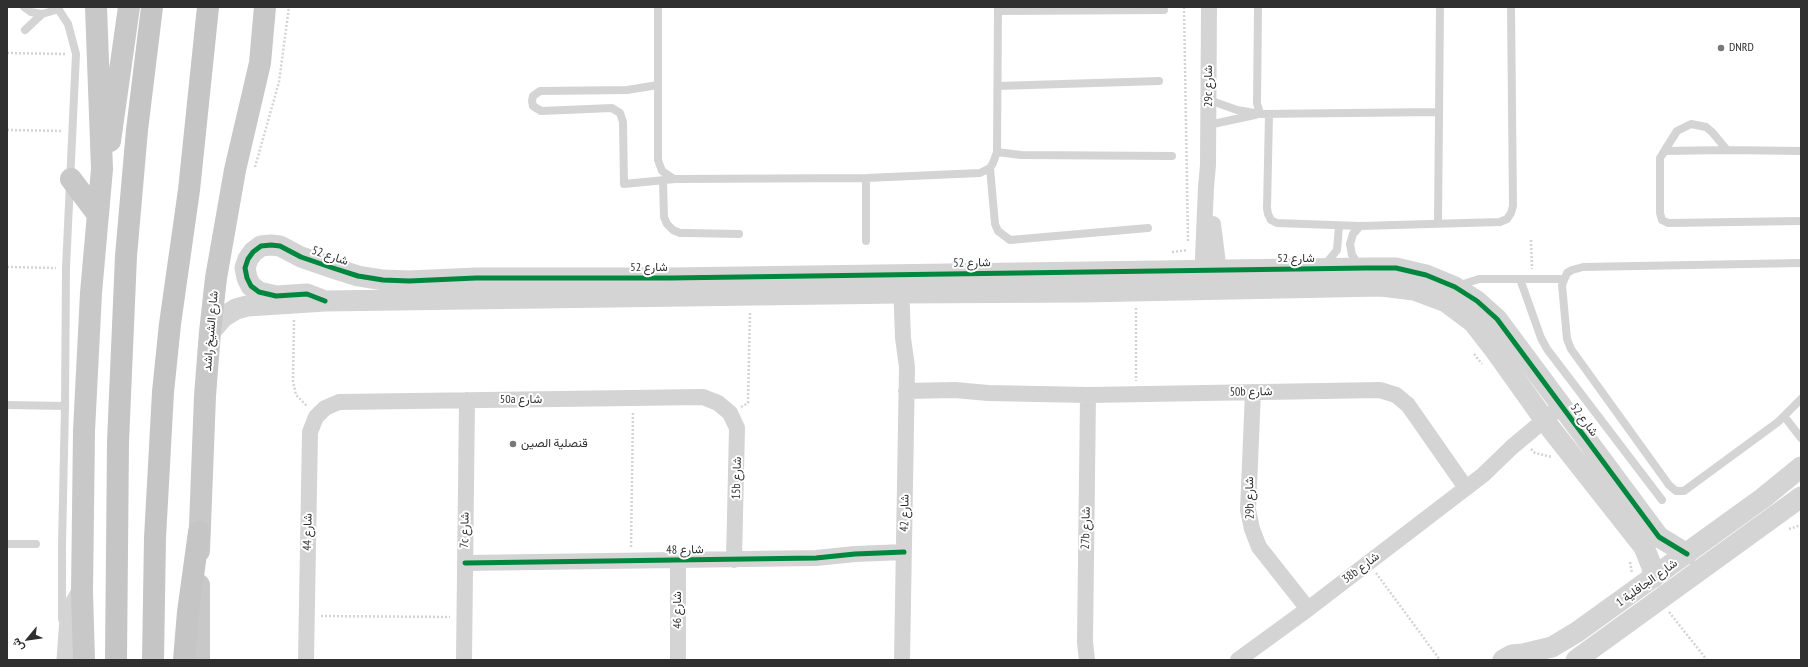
<!DOCTYPE html>
<html>
<head>
<meta charset="utf-8">
<style>
  body { margin:0 }
  #map { position:relative; width:1808px; height:667px; overflow:hidden; background:#fff; font-family:"PT Sans Narrow",Vazirmatn,sans-serif }
  canvas { display:block }
  .frame { position:absolute; inset:0; border:8px solid #303030; pointer-events:none }
  .north { position:absolute; left:8px; top:619px; width:40px; height:40px; -webkit-text-stroke:3px #fff; paint-order:stroke; rotate:241deg; font-size:11px; font-weight:700; line-height:16px; text-align:center; color:#303030 }
  .north::after { content:''; display:block; margin:auto; width:14px; height:18px; background:#303030; clip-path:polygon(50% 0,100% 100%,50% 72%,0 100%) }
</style>
</head>
<body>
<div id="map">
<canvas width="1808" height="667"></canvas>
<div class="frame"></div>
<div class="north">ش</div>
</div>
<script>
const g = document.querySelector('canvas').getContext('2d');
g.lineJoin = 'round';
function poly(rows) {
  const path = new Path2D();
  for (const r of rows) {
    path.moveTo(r[0], r[1]);
    for (let i = 2; i < r.length; i += 2) path.lineTo(r[i], r[i + 1]);
  }
  return path;
}
function strokePath(path, color, width, dash) {
  g.strokeStyle = color;
  g.lineWidth = width;
  g.lineCap = dash ? 'butt' : 'round';
  g.setLineDash(dash || []);
  g.stroke(path);
}
function label(font, color, halo, rows, align = 'center') {
  g.font = font + ' "PT Sans Narrow",Vazirmatn,sans-serif';
  g.lineWidth = 4;
  g.setLineDash([]);
  g.textBaseline = 'middle';
  g.strokeStyle = halo;
  g.fillStyle = color;
  for (const [text, x, y, turn = 0] of rows) {
    g.save();
    g.translate(x, y);
    g.rotate((+turn || 0) * Math.PI / 180);
    g.textAlign = isNaN(turn) ? turn : align;
    if (halo) g.strokeText(text, 0, 0);
    g.fillText(text, 0, 0);
    g.restore();
  }
}
strokePath(poly([
  [1184,7,1188,241],
  [7,53,66,54],
  [7,130,62,131],
  [255,167,279,82,289,7],
  [1531,240,1532,269],
  [1172,252,1188,250],
  [7,267,56,268],
  [1136,308,1136,381],
  [294,320,293,381,296,395,307,406],
  [1474,354,1482,364],
  [741,407,748,403,750,312],
  [1531,449,1535,453,1552,457],
  [1789,529,1801,525],
  [631,547,633,412],
  [1630,562,1632,573],
  [1376,573,1440,660],
  [1669,612,1707,660],
  [321,616,450,617]
]), '#d4d4d4', 2.5, [2, 2]);
strokePath(poly([
  [24,7,31,12,42,14],
  [57,7,68,24,76,54,66,268,65,406,62,545,62,619],
  [658,7,658,160,662,171,674,179],
  [1258,7,1257,103,1260,114],
  [998,11,1164,10],
  [25,30,42,14,59,9],
  [658,85,627,90,540,91,533,96,532,101,533,106,541,111,612,108,620,113,623,122,624,184,675,179,866,178,980,173,990,168,993,163,997,152,998,7],
  [998,86,1159,81],
  [1209,100,1237,110,1260,114,1439,112],
  [1269,115,1267,208,1268,214,1271,220,1277,223,1360,226,1500,222,1507,219,1511,213,1513,206,1511,7],
  [1208,125,1255,115],
  [1801,151,1727,150,1665,151,1660,158,1660,213,1662,220,1668,223,1801,221],
  [997,152,1021,155,1172,156],
  [1663,153,1677,131,1691,124,1706,127,1712,132,1727,150],
  [990,168,995,224,998,231,1010,240,1148,228],
  [866,178,866,241],
  [663,181,664,217,667,224,673,230,680,233,687,233,739,234],
  [1438,223,1440,7],
  [1360,226,1353,234,1350,244,1352,255,1357,262,1362,265],
  [1801,263,1583,267,1572,270,1567,273,1562,285,1567,339,1571,349,1669,485,1676,491,1684,491,1688,488,1778,422,1801,399],
  [1325,265,1337,250,1339,226],
  [1520,279,1541,338,1547,349,1662,500],
  [1457,286,1479,279,1564,279],
  [7,405,65,406],
  [1784,416,1801,438],
  [7,544,36,544]
]), '#d4d4d4', 8);
strokePath(poly([
  [1213,224,1220,280],
  [1202,281,1206,187,1208,165,1209,7],
  [901,282,903,338,907,367,902,660],
  [906,391,955,390,988,393,1088,395,1380,390,1396,395,1408,405,1466,488],
  [1253,392,1248,510,1252,529,1259,547,1308,609],
  [465,563,816,558,855,554,904,552],
  [306,660,310,432,316,417,325,408,339,402,703,397,718,403,730,413,737,428,734,560],
  [464,660,467,400],
  [678,660,678,560],
  [1087,660,1085,642,1088,395],
  [1238,660,1308,609,1483,475,1512,447,1561,406]
]), '#d4d4d4', 16);
strokePath(poly([
  [325,301,307,294,276,296,259,292,251,286,247,278,245,268,248,259,253,252,261,246,271,245,280,246,301,257,333,268,358,276,383,280,409,281,476,278,670,278,1366,268,1396,268,1426,275,1455,287,1477,301,1497,319,1659,537,1687,554],
  [210,332,223,317,236,309,247,306,325,301,901,293,1083,292,1381,286,1414,290,1446,302,1473,322,1494,349,1551,429,1644,547,1652,567,1653,578],
  [1523,654,1552,647,1577,632,1763,498,1801,467],
  [67,660,70,618,76,602,82,592],
  [1503,660,1512,655,1523,654,1536,657],
  [1576,660,1801,497]
]), '#d4d4d4', 21);
strokePath(poly([
  [110,141,129,7],
  [71,179,98,215],
  [199,551,205,396,210,332,216,278,235,170,260,63,265,7],
  [199,585,199,660],
  [84,660,82,592,84,431,91,293,102,169,96,7]
]), '#c8c8c8', 22);
strokePath(poly([
  [116,660,118,442,126,256,137,130,152,7],
  [153,660,155,538,163,392,170,324,189,190,208,7],
  [184,660,188,612,199,532]
]), '#c5c5c5', 22);
strokePath(poly([
  [325,301,307,294,276,296,259,292,251,286,247,278,245,268,248,259,253,252,261,246,271,245,280,246,301,257,333,268,358,276,383,280,409,281,476,278,670,278,1366,268,1396,268,1426,275,1455,287,1477,301,1497,319,1659,537,1687,554],
  [465,563,816,558,855,554,904,552]
]), '#00873e', 5);
for (const [x, y, r, color] of [
  [1721,48,4,"#787878"],
  [513,444,4,"#787878"]
]) {
  const dot = new Path2D();
  dot.arc(x, y, r, 0, 2 * Math.PI);
  g.fillStyle = color;
  g.fill(dot);
  strokePath(dot, '#fff', 1.5);
}
label('12px', '#303030', '#fff', [
  ["DNRD",1729,48],
  ["قنصلية الصين",521,444]
], 'left');
label('12px', '#303030', '#fff', [
  ["29c شارع",1209,86,-90],
  ["شارع 52",330,256,18],
  ["شارع 52",1296,259],
  ["شارع 52",972,263,-1],
  ["شارع 52",649,268],
  ["شارع الشيخ راشد",211,331,-85],
  ["50b شارع",1251,392,-1],
  ["50a شارع",521,400],
  ["شارع 52",1584,420,53],
  ["15b شارع",737,478,-88],
  ["29b شارع",1250,498,-91],
  ["شارع 42",905,513,-89],
  ["27b شارع",1086,528,-89],
  ["7c شارع",465,530,-89],
  ["شارع 44",308,532,-89],
  ["شارع 48",685,550,-1],
  ["38b شارع",1361,568,-37],
  ["شارع الجافلية 1",1647,583,-36],
  ["شارع 46",678,610,-90]
]);
</script>
</body>
</html>
